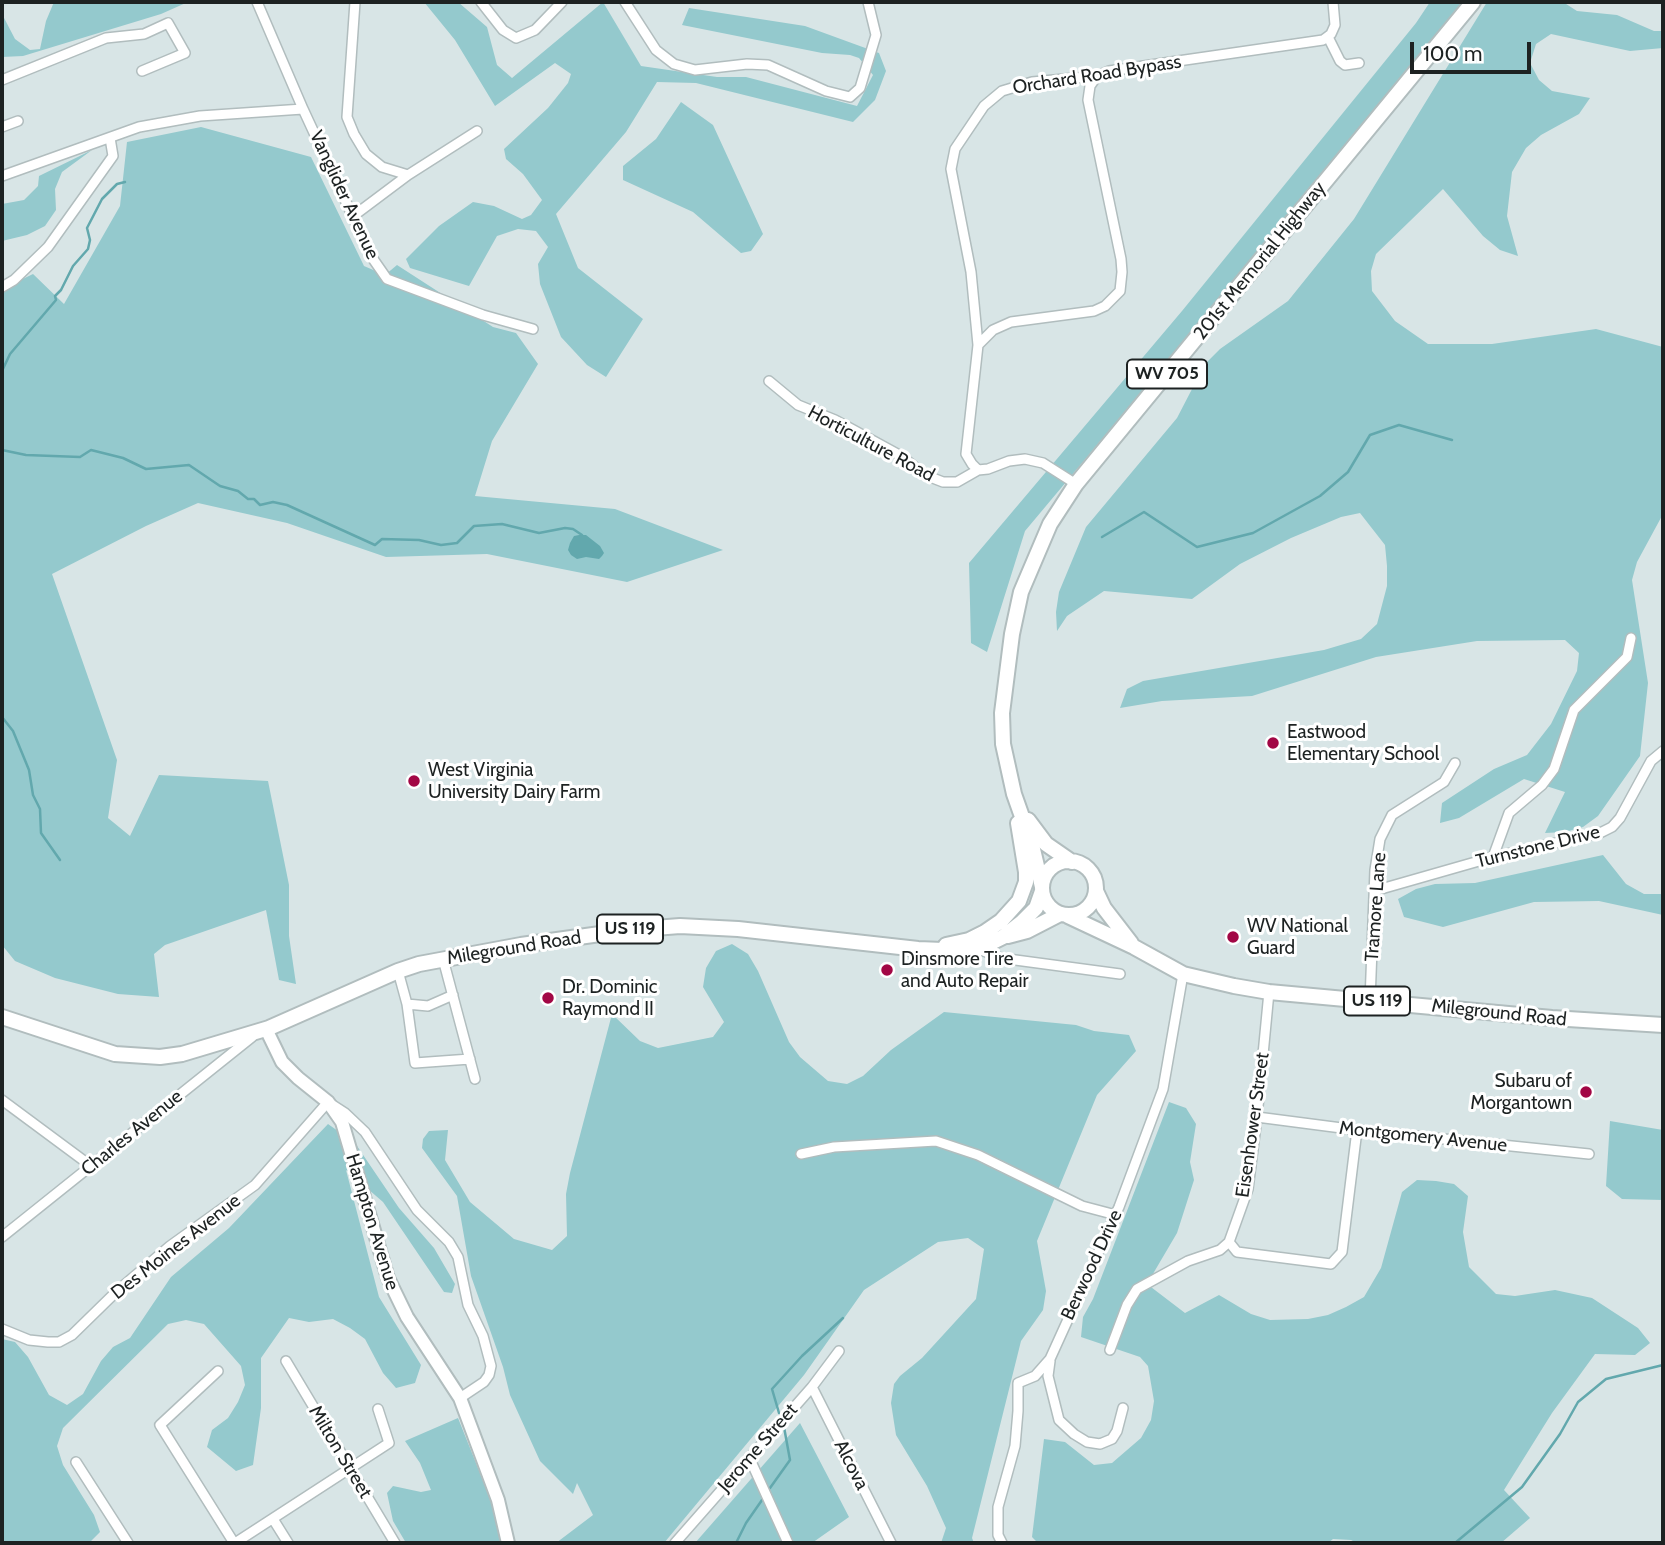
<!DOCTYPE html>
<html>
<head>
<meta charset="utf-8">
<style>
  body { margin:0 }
  #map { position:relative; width:1665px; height:1545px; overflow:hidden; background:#d8e5e6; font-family:Cabin,sans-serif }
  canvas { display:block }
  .frame { position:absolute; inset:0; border:4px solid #1d2222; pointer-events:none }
  .scale { position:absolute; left:1410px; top:42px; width:121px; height:32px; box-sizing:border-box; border:4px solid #1d2222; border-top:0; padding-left:9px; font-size:21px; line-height:24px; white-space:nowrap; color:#1d2222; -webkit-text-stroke:5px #fff; paint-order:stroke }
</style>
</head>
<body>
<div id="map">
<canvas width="1665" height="1545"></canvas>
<div class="frame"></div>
<div class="scale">100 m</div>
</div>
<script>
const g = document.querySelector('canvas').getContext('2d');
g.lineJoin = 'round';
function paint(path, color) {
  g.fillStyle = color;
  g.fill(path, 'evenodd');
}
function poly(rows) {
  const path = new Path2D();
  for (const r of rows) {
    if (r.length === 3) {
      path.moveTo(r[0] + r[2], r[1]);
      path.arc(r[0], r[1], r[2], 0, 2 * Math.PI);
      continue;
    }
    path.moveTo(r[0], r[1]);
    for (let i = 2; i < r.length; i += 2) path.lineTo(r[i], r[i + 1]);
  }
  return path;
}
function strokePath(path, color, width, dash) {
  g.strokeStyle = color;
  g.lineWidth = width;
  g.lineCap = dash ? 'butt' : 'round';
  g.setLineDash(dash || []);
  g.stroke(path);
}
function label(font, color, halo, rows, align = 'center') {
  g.font = font + ' Cabin,sans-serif';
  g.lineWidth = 6;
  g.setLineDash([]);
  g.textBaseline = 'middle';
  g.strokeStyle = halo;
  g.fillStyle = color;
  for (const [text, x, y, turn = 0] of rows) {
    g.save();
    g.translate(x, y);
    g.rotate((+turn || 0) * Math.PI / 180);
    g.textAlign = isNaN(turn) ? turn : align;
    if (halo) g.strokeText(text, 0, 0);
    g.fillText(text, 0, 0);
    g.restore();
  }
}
paint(poly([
  [54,2,188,2,161,14,23,56,2,57,2,14,15,39,30,50,40,49,46,21],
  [424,2,458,2,487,27,497,65,512,78,603,2,641,66,717,77,746,77,857,106,873,75,859,58,850,55,822,53,682,25,689,8,805,26,879,53,886,71,875,100,853,122,696,83,657,82,626,132,556,214,578,268,643,319,606,377,587,365,561,337,540,284,538,264,548,247,536,231,518,229,497,236,469,286,410,268,406,259,439,226,473,202,494,206,522,219,531,215,542,200,523,174,506,159,504,149,548,108,568,83,571,74,555,63,495,106,455,40],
  [1430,2,1463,2,1449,25,1025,531,987,652,971,643,969,563,1182,311,1416,23],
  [1487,2,1563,2,1577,11,1617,15,1654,31,1663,31,1663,48,1630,51,1551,34,1536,44,1530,63,1539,80,1552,91,1590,98,1579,114,1541,135,1526,148,1512,172,1507,216,1518,256,1500,250,1483,236,1443,189,1376,254,1371,271,1372,291,1395,321,1428,344,1492,344,1596,329,1663,347,1663,514,1637,562,1632,580,1648,683,1640,756,1598,816,1583,827,1565,832,1545,833,1565,792,1524,779,1459,818,1440,823,1442,803,1494,769,1527,755,1551,724,1577,671,1579,653,1565,640,1477,641,1376,657,1252,696,1162,701,1120,708,1127,689,1143,681,1324,650,1361,639,1377,624,1387,586,1387,566,1385,545,1360,513,1341,517,1291,538,1240,564,1192,599,1104,591,1067,616,1057,631,1056,612,1059,592,1086,527,1177,418,1205,364,1220,349,1288,301,1354,219],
  [681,102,713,125,763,234,751,251,741,253,693,212,623,180,623,166,656,139],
  [201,127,311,157,364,266,385,275,397,265,493,327,516,333,538,364,492,441,475,496,615,509,723,550,627,582,487,554,386,557,287,523,198,503,146,526,52,574,117,760,108,818,130,836,159,775,268,781,289,885,289,936,296,984,279,980,266,910,165,945,154,954,159,997,118,994,55,978,15,961,2,945,2,289,33,274,64,304,120,206,127,142],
  [92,150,62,172,55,189,56,210,45,226,27,235,2,241,2,204,24,200,38,186,39,176],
  [1603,855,1626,884,1644,894,1663,894,1663,915,1599,901,1534,902,1443,927,1404,917,1398,899,1416,889,1435,884,1475,883],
  [732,944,748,954,758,971,789,1042,800,1057,828,1081,847,1084,863,1076,891,1050,944,1012,1076,1025,1094,1031,1129,1035,1136,1051,1097,1095,1037,1241,1046,1291,1043,1310,1021,1341,972,1538,974,1543,941,1543,946,1528,927,1486,896,1435,891,1403,894,1384,900,1376,922,1358,976,1299,984,1249,968,1238,938,1242,864,1290,804,1375,664,1543,556,1543,593,1515,577,1483,573,1494,540,1461,510,1395,503,1367,471,1276,457,1196,422,1148,423,1139,429,1131,448,1130,445,1160,470,1202,514,1239,552,1250,567,1236,566,1194,570,1173,612,1014,640,1041,658,1048,713,1037,724,1022,703,987,706,968,716,951],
  [1169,1102,1186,1108,1196,1124,1190,1162,1194,1180,1177,1233,1147,1284,1185,1313,1219,1295,1251,1314,1270,1320,1308,1319,1328,1315,1346,1307,1364,1297,1381,1268,1402,1192,1417,1180,1436,1181,1454,1184,1468,1196,1463,1232,1469,1267,1496,1294,1515,1296,1555,1290,1592,1298,1638,1328,1650,1343,1635,1355,1595,1354,1552,1413,1504,1490,1530,1518,1501,1543,1357,1543,1351,1540,1333,1539,1328,1543,1038,1543,1032,1537,1044,1439,1065,1442,1094,1465,1112,1463,1141,1438,1151,1420,1154,1401,1148,1366,1140,1357,1081,1337,1083,1317,1093,1299],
  [1610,1121,1663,1130,1663,1200,1622,1199,1606,1186],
  [328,1124,355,1143,399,1208,434,1248,455,1284,452,1293,444,1292,383,1202,346,1170,379,1297,421,1365,415,1383,396,1388,383,1373,365,1339,350,1328,333,1319,309,1322,289,1318,261,1358,261,1408,253,1465,236,1471,207,1447,212,1430,228,1418,238,1402,245,1385,241,1366,204,1324,186,1320,168,1324,63,1428,57,1446,63,1465,94,1515,100,1532,89,1543,2,1542,2,1339,15,1342,28,1357,49,1395,67,1405,83,1394,101,1361,113,1347,130,1338,171,1277,229,1228],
  [458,1418,502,1528,502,1537,499,1543,406,1543,393,1521,387,1493,393,1486,421,1492,431,1490,420,1463,405,1441],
  [800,1423,849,1517,812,1543,695,1543]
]), '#94c9cd');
paint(poly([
  [579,535,586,535,600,546,604,553,602,556,599,559,586,557,577,559,571,555,568,550,570,543,574,536]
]), '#62a8ad');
strokePath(poly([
  [2,371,10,354,56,300,55,296,61,290,73,266,88,249,90,240,87,228,102,199,117,184,125,182],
  [2,450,26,455,80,457,91,450,123,458,146,469,189,465,220,486,238,491,248,499,254,499,260,505,273,502,287,505,375,545,382,539,419,540,441,545,457,543,474,526,502,524,539,533,565,528,573,529,582,535],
  [1102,537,1144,512,1197,547,1253,533,1320,496,1348,472,1370,435,1399,425,1452,440],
  [2,717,13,731,29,770,33,795,40,809,41,833,60,860],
  [779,1413,772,1389,802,1356,843,1318],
  [770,1488,790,1460,784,1427],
  [736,1543,746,1523,762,1500],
  [1455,1543,1522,1487,1560,1434,1578,1402,1606,1379,1663,1365]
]), '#62a8ad', 2.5);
const street = poly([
  [257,2,303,109],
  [355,2,347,117,354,134,366,154,382,167,408,175],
  [481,2,503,30,516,38,535,30,562,2],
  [625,2,656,50,674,64,695,70,747,64,768,65,826,91,850,97,860,88,876,35,868,2],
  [1328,37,1340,61,1345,65,1359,63],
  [2,80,106,38,144,34,168,23,185,53,142,71],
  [2,127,18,121],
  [2,176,139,127,200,116,303,109,371,256,387,279,483,315,533,329],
  [352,217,408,175,477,131],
  [2,287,14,280,48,247,113,156,110,138],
  [978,345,993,330,1011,322,1094,311,1105,306,1120,291,1122,272,1121,259,1088,100,1090,86,1097,76],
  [769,381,798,405,835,420,901,456,925,475,943,482,957,482,978,470],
  [1076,484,1043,463,1025,459,1009,461,988,469,978,470,972,464,966,454,978,345,971,272,951,169,955,149,984,106,1002,91,1032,82,1097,76,1109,71,1323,40,1331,34,1335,25,1333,2],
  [1493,857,1509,813,1542,785,1554,769,1574,710,1627,657,1631,638],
  [1374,891,1493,857,1600,833,1612,827,1620,818,1651,761,1663,751],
  [980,949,996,957,1008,959,1120,974],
  [443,959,475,1079],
  [398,971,407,1004,415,1063,470,1059],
  [1269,992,1257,1117,1248,1189,1229,1242,1237,1252,1331,1264,1342,1252,1357,1130],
  [1370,1001,1375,870,1380,839,1392,815,1444,782,1455,763],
  [407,1004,428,1006,453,995],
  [2,1100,91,1166],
  [1257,1117,1357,1130,1589,1154],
  [801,1154,834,1147,936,1141,978,1155,1082,1206,1116,1215],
  [2,1237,252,1037],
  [2,1329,29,1340,48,1342,59,1342,72,1335,116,1292,170,1246,255,1185,328,1102,345,1113,365,1132,417,1210,449,1242,458,1257,468,1305,483,1336,491,1366,489,1375,484,1382,460,1398],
  [1110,1350,1127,1305,1137,1289,1188,1261,1220,1250,1229,1242],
  [286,1361,395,1543],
  [1050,1361,1048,1376,1059,1420,1074,1434,1087,1442,1100,1444,1112,1439,1117,1431,1123,1408],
  [218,1371,160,1425,234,1543],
  [812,1387,891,1543],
  [749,1457,788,1543],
  [76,1462,128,1543],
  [273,1519,288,1543],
  [235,1543,389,1443,378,1409],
  [675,1543,812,1387,839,1351],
  [1002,1543,998,1535,998,1507,1015,1446,1018,1411,1018,1383,1035,1376,1050,1359,1119,1207,1163,1089,1183,974]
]);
const secondary = poly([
  [266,1029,282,1062,298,1078,328,1102,342,1122,388,1278,407,1317,460,1398,498,1500,508,1543]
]);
const primary = poly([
  [1028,820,1046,844,1072,862],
  [1069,888,27],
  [1042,887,1032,845,1014,794,1003,744,1002,713,1012,634,1021,592,1050,524,1076,484,1473,2],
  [1096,891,1104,908,1131,943],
  [1068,916,1134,947,1183,974,1234,986,1269,992,1552,1018,1663,1025],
  [1008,936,1027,931,1060,914],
  [946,945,969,940,985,932,1001,921,1019,901,1026,882,1026,872,1018,823],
  [2,1017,115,1054,160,1057,182,1054,269,1028,398,971,419,964,521,945,629,930,680,926,738,929,918,949,968,951,981,948,1003,937,1022,922,1036,908,1042,891]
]);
strokePath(street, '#b1bdbe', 12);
strokePath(secondary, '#b1bdbe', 16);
strokePath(primary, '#b1bdbe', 18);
strokePath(street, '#fff', 9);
strokePath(secondary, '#fff', 12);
strokePath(primary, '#fff', 14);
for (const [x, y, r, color] of [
  [1273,743,7,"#a20745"],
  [414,781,7,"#a20745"],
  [1233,937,7,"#a20745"],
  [887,970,7,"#a20745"],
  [548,998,7,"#a20745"],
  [1586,1092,7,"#a20745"]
]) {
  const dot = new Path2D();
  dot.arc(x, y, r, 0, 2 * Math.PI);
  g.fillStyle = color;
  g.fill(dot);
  strokePath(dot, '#fff', 2.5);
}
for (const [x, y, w] of [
  [1167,374,80],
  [630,929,66],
  [1377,1001,66]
]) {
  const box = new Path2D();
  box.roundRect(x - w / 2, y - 14.5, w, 29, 5);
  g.fillStyle = '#fff';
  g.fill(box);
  strokePath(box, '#1d2222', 2);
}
label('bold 18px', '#1d2222', null, [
  ["WV 705",1167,374],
  ["US 119",630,929],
  ["US 119",1377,1001]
]);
label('19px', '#1d2222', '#fff', [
  ["Orchard Road Bypass",1097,75,-9],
  ["Vanglider Avenue",344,195,65],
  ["201st Memorial Highway",1260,261,-51],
  ["Horticulture Road",871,444,28],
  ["Turnstone Drive",1538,847,-14],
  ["Tramore Lane",1376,907,-86],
  ["Mileground Road",514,948,-9],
  ["Mileground Road",1499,1013,6],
  ["Eisenhower Street",1253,1125,-82],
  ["Charles Avenue",132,1133,-39],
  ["Montgomery Avenue",1423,1137,6],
  ["Hampton Avenue",372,1222,73],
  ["Des Moines Avenue",176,1247,-38],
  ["Berwood Drive",1092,1265,-65],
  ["Jerome Street",758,1448,-49],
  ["Milton Street",340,1452,59],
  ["Alcova",851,1465,63]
]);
label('19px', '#1d2222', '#fff', [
  ["Eastwood",1287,732],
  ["Elementary School",1287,754],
  ["West Virginia",428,770],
  ["University Dairy Farm",428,792],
  ["WV National",1247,926],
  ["Guard",1247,948],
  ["Dinsmore Tire",901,959],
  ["and Auto Repair",901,981],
  ["Dr. Dominic",562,987],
  ["Raymond II",562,1009],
  ["Subaru of",1572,1081,"right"],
  ["Morgantown",1572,1103,"right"]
], 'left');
</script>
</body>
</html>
